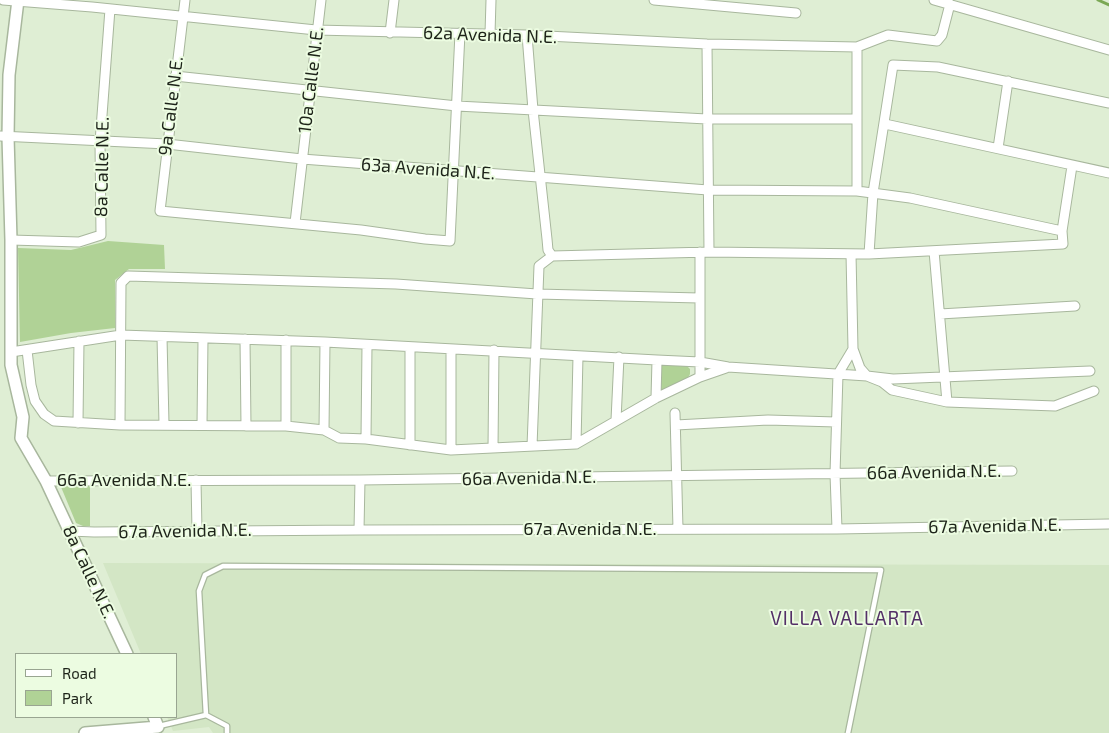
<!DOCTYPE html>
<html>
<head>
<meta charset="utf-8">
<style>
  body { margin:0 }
  #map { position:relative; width:1109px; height:733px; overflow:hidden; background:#dfeed4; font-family:"Exo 2",sans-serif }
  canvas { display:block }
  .legend { position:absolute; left:15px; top:653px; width:162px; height:65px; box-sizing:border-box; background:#ecfce1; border:1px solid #99a591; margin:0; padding:6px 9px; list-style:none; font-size:15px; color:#1d2319 }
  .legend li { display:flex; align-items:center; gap:10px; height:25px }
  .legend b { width:25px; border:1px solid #99a591 }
</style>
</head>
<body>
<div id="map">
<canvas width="1109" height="733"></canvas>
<ul class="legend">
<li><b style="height:6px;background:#fff"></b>Road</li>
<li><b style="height:14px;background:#b0d296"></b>Park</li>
</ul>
</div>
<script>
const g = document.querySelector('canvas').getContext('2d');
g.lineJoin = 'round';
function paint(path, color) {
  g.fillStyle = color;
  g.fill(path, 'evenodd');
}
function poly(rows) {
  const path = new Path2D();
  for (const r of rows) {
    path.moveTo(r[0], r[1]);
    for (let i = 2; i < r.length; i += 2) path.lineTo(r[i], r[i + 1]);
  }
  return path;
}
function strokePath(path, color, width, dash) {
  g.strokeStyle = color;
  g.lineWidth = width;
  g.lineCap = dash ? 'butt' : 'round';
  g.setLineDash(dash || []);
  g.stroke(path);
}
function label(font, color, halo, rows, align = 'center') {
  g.font = font + ' "Exo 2",sans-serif';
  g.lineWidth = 4;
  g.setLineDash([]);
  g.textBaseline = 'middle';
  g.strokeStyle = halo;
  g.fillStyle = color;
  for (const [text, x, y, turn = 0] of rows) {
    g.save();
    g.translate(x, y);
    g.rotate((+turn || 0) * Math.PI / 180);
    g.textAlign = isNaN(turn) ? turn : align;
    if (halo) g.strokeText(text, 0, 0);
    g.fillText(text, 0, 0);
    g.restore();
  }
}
paint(poly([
  [103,563,1109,565,1109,733,213,733,209,727,173,731,167,717,176,717,176,654,141,654]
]), '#d3e6c5');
paint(poly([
  [108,241,164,245,165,269,129,269,115,280,115,328,71,333,20,342,18,248,71,250],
  [662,365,687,366,690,369,690,374,688,378,661,391],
  [65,484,90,484,90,526,83,526,76,523,61,487]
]), '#b0d296');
strokePath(poly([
  [1098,0,1109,5]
]), '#7ba855', 3);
const service = poly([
  [206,715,199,591,205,575,223,566,881,570,848,733],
  [159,726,206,715,227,726,227,733]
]);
const minor = poly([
  [3,0,92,7,316,30,527,35,707,44,857,47,888,35,937,41,942,35,950,4],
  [185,0,160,211,361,230,425,239,450,241,460,33],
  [654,0,796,13],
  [934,0,1109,50],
  [390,33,394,0],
  [490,34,491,0],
  [527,35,533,110,547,239,548,250,552,256,709,252,869,254,1063,244,1062,231,1072,166],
  [707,44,709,252],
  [175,76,457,106,707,119,857,119],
  [885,124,1109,173],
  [0,136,167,144,302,159,708,190,857,191,910,198,1062,231],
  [998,148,1008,81],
  [857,191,857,47],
  [295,223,321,0],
  [11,240,79,242,101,235,100,142,110,9],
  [934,251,947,402],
  [869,254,873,193,893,65,938,67,1109,103],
  [940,314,1075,306],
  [162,337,164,424],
  [245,339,246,426],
  [286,340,286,426],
  [410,347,410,445],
  [451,349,451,450],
  [853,349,860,368,867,376,893,379,1090,371],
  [27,350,31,385,35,401,44,414,54,421,120,425,286,426,324,430,339,438,366,439,451,450,576,444,656,398,700,377,700,252],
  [11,352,121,335,325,342,657,360,700,362,728,367,867,376,882,382,892,390,947,402,1055,406,1094,391],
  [700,377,726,368],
  [656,398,657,360],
  [675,413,678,529],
  [616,420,619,357],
  [78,423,79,341],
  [120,425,121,283,128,276,396,284,537,294,699,298],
  [202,425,203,339],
  [676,425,768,420,836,422],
  [324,430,325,342],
  [366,439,367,345],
  [576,444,578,356],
  [532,446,539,266,552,256],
  [493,448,494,350],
  [196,480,197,531],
  [46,481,360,480,1012,471],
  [837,529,835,474,838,374,853,349,851,254],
  [359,530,360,480],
  [70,531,94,532,359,530,837,529,1109,524]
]);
const tertiary = poly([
  [18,0,9,75,8,137,11,240,11,365,23,417,21,438,46,481,127,654],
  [85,733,158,727,154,717]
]);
strokePath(service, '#a8b79d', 7);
strokePath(minor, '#a8b79d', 11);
strokePath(tertiary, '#a8b79d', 14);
strokePath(service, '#fff', 4.5);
strokePath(minor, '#fff', 9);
strokePath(tertiary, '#fff', 11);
label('18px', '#1d2319', '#ecfce1', [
  ["62a Avenida N.E.",490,35,2],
  ["10a Calle N.E.",311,80,-83],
  ["9a Calle N.E.",171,106,-83],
  ["8a Calle N.E.",102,167,-89],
  ["63a Avenida N.E.",428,169,4],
  ["66a Avenida N.E.",934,472,-1],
  ["66a Avenida N.E.",529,478,-1],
  ["66a Avenida N.E.",124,480],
  ["67a Avenida N.E.",995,526,-1],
  ["67a Avenida N.E.",590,529],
  ["67a Avenida N.E.",185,531,-1],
  ["8a Calle N.E.",89,572,65]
]);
g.letterSpacing = '1px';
label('19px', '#532f67', '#ecfce1', [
  ["VILLA VALLARTA",847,619]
]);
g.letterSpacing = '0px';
</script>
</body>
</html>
